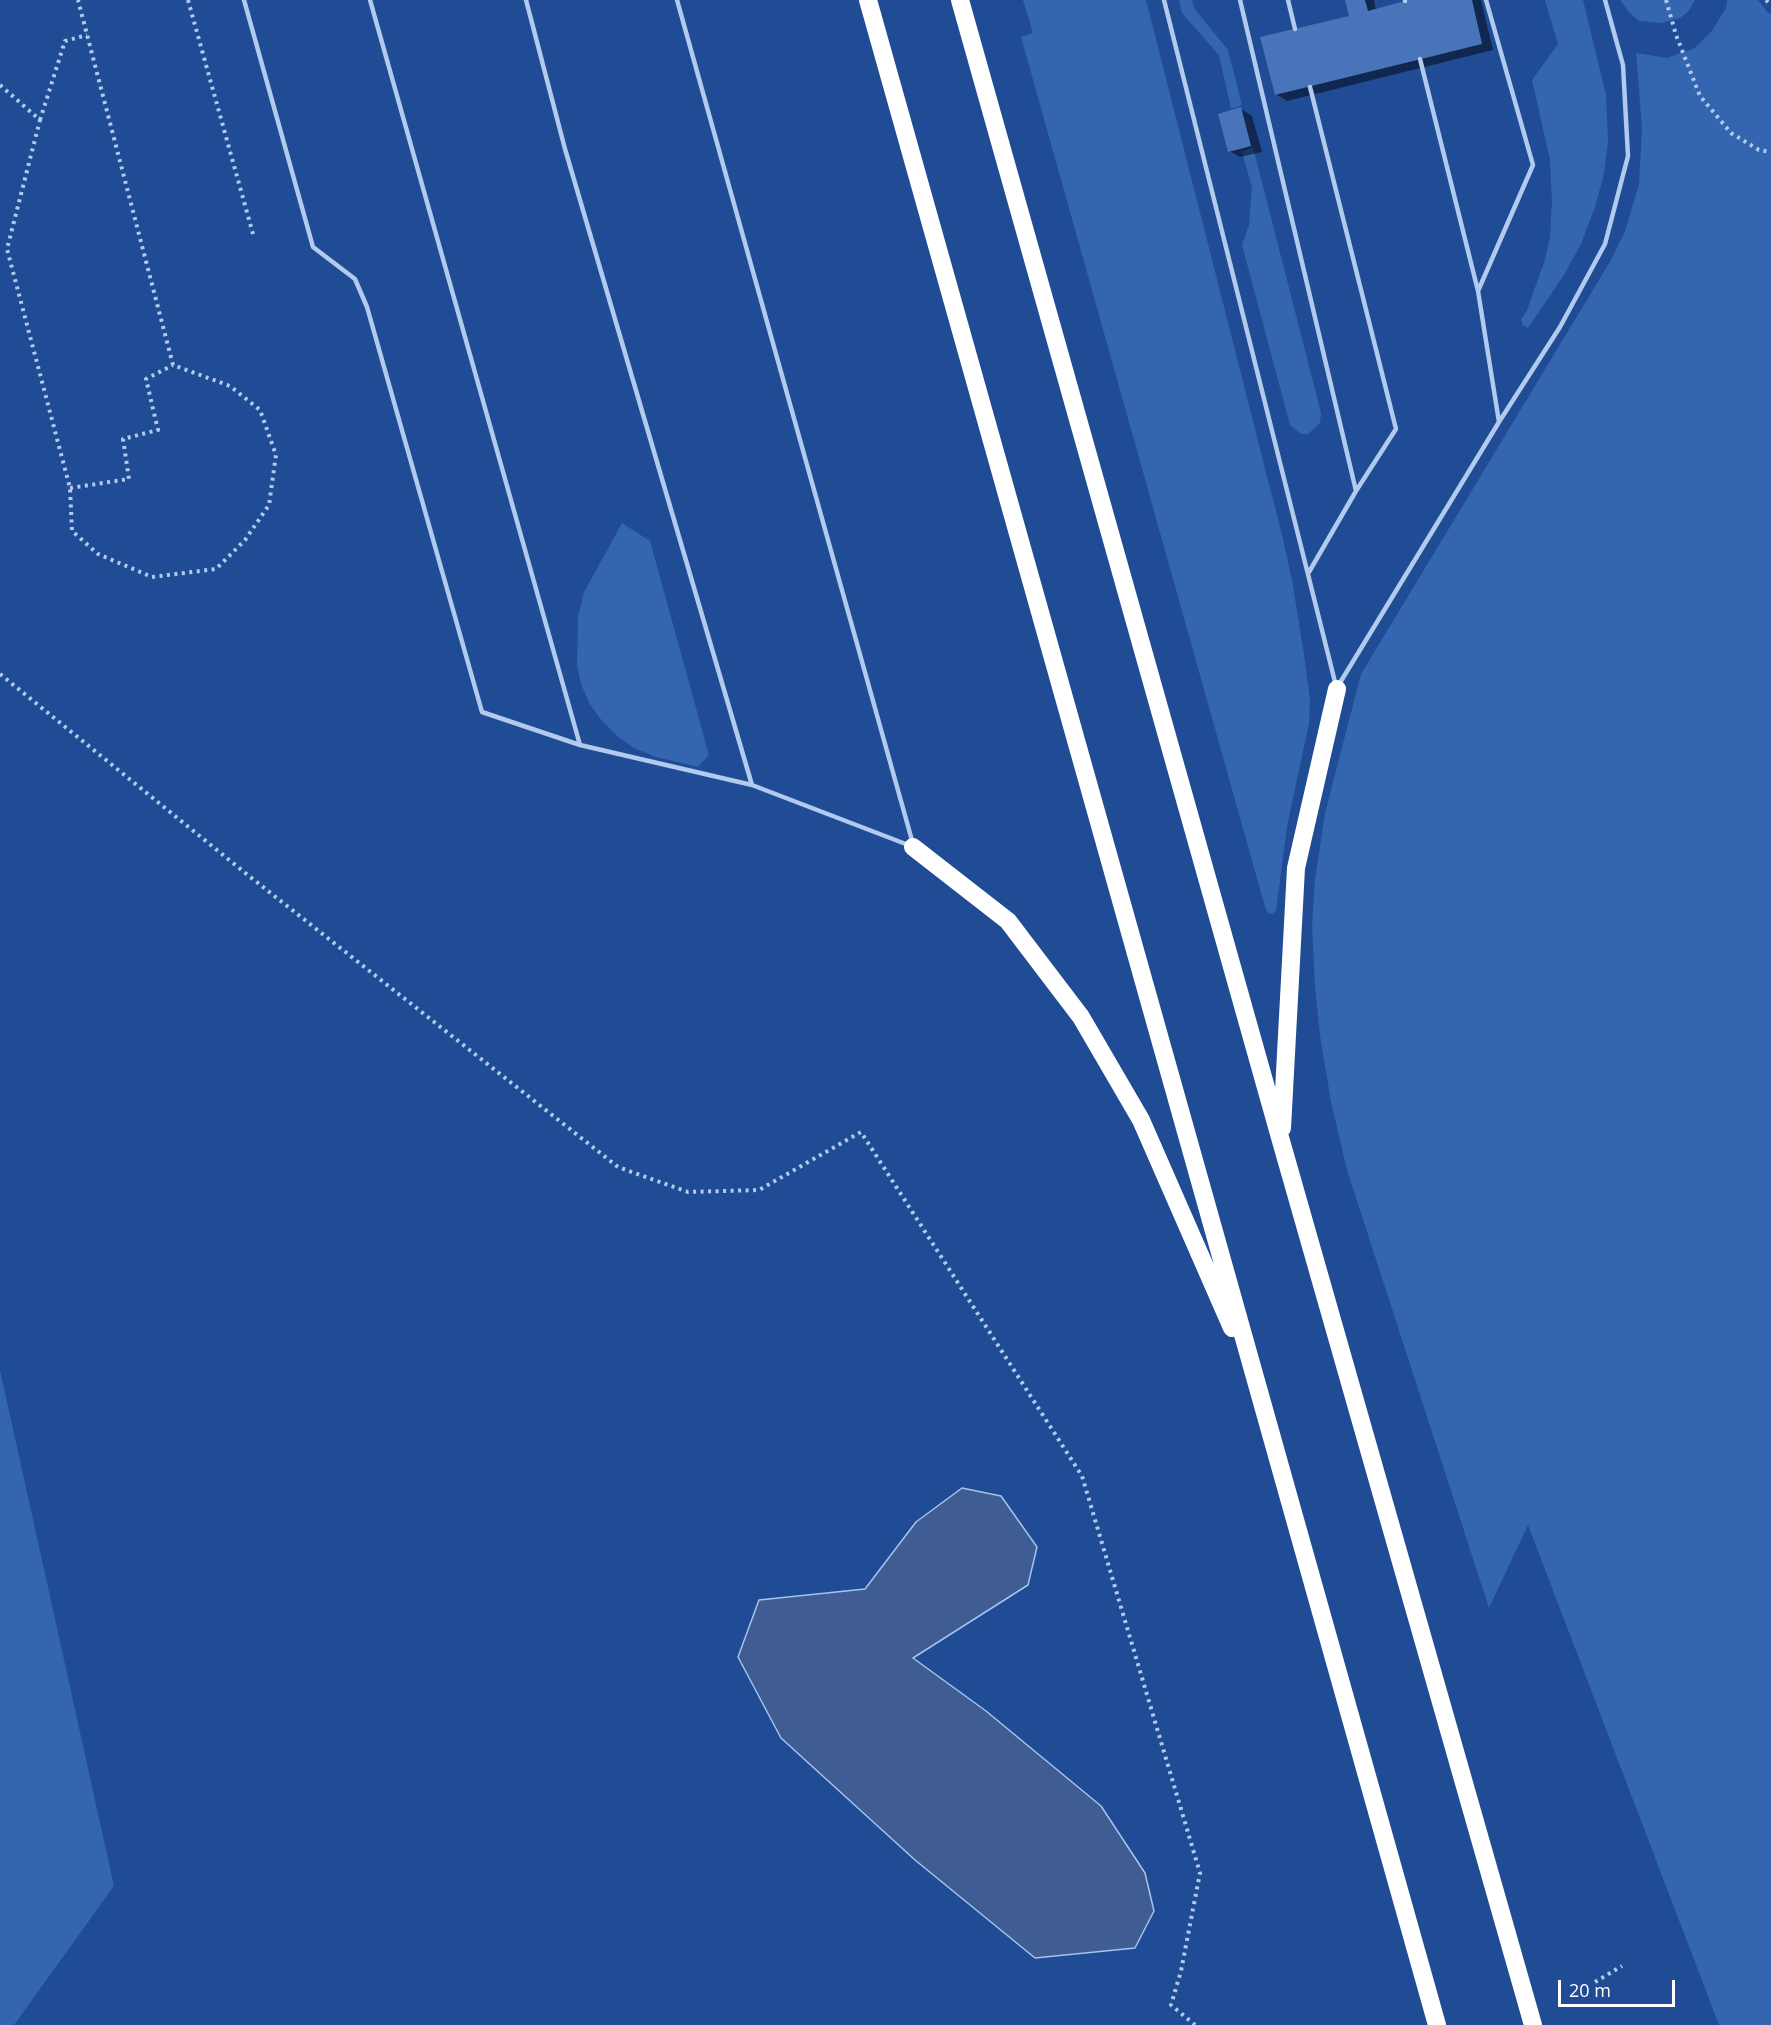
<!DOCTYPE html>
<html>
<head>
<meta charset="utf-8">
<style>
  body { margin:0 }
  #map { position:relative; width:1771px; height:2025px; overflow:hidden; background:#1f4c94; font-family:"Open Sans",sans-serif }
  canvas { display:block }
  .scale { position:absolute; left:1558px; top:1980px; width:117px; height:27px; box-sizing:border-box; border:3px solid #fff; border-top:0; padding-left:8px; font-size:18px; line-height:21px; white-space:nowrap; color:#fff; -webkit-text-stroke:4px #1f4c94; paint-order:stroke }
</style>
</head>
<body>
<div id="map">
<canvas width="1771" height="2025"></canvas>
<div class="scale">20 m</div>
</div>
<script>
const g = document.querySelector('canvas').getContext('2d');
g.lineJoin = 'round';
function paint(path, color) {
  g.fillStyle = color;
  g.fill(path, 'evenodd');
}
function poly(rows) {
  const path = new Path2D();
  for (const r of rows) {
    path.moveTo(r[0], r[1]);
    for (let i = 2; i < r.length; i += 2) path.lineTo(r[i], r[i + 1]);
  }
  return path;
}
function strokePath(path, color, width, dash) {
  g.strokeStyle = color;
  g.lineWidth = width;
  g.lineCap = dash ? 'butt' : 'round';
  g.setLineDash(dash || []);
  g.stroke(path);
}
paint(poly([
  [1023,0,1146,0,1283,539,1292,580,1303,648,1310,699,1309,723,1287,827,1276,911,1272,914,1268,913,1265,907,1021,37,1033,33],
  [1179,0,1192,0,1194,8,1228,50,1242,105,1231,109,1219,55,1182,13],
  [1545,0,1583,0,1606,95,1608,141,1604,174,1595,207,1581,244,1564,275,1528,328,1523,325,1521,320,1527,310,1545,260,1550,237,1552,201,1550,160,1532,80,1558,44],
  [1620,0,1695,0,1688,12,1680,18,1661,23,1639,21,1629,12],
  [1727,0,1758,0,1768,13,1771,13,1771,2025,1719,2025,1528,1525,1489,1608,1347,1170,1331,1102,1320,1036,1315,986,1312,926,1315,879,1325,813,1361,674,1611,260,1625,231,1639,184,1642,128,1636,53,1667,58,1695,48,1711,32,1726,8],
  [1253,147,1321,413,1320,423,1308,434,1301,434,1290,425,1242,245,1249,225,1252,188,1242,152],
  [622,523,650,541,709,755,698,767,656,757,634,748,617,736,602,721,589,703,581,684,577,666,578,616,584,592],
  [0,1370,114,1886,14,2025,0,2025]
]), '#3465b1');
const water = poly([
  [962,1488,1001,1496,1037,1547,1028,1585,913,1658,986,1711,1101,1806,1145,1873,1154,1911,1135,1948,1035,1958,915,1860,781,1738,738,1657,759,1600,865,1589,916,1522,962,1488]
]);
paint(water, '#3f5d92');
strokePath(water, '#a6c4ef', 1.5);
paint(poly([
  [1346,0,1374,0,1376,10,1416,0,1481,0,1493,50,1287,101,1276,94,1350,17],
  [1241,109,1252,116,1262,152,1240,157,1229,151]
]), '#0007');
paint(poly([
  [1345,0,1365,0,1368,11,1409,0,1472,0,1482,44,1275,95,1260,37,1349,16],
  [1241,107,1251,146,1228,152,1218,114]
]), '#4875ba');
strokePath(poly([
  [188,0,253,234],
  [1666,0,1676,35,1700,96,1731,133,1759,150,1771,152],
  [1766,0,1771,5],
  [0,85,40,120,7,249,70,488,72,531,98,554,152,577,216,569,245,540,269,505,276,455,260,410,230,386,173,365,78,0],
  [40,120,65,41,87,35],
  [70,488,129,479,123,439,158,430,146,379,173,365],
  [0,674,244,872,618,1167,688,1192,759,1190,861,1132,1082,1476,1200,1873,1181,1971,1171,2005,1195,2025],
  [1595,1982,1622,1966]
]), '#b2caee', 4, [3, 4.5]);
strokePath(poly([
  [244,0,313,247,355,279,367,307,482,712,580,745,752,785],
  [370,0,580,745],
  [526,0,565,149,752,785,911,846],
  [677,0,913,844],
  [1164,0,1336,686],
  [1240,0,1356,491,1309,572],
  [1288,0,1295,29],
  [1405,0,1405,1],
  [1486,0,1533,165,1478,291,1499,422],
  [1420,59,1478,291],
  [1310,87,1396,429,1356,491],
  [1338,686,1499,422,1560,327,1605,244,1628,156,1623,65,1605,0]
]), '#b2caee', 4.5);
strokePath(poly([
  [868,0,1437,2025],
  [960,0,1281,1141,1533,2025],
  [913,847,1008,921,1081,1017,1141,1120,1232,1328],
  [1282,1128,1296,868,1337,689]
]), '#fff', 18);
</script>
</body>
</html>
